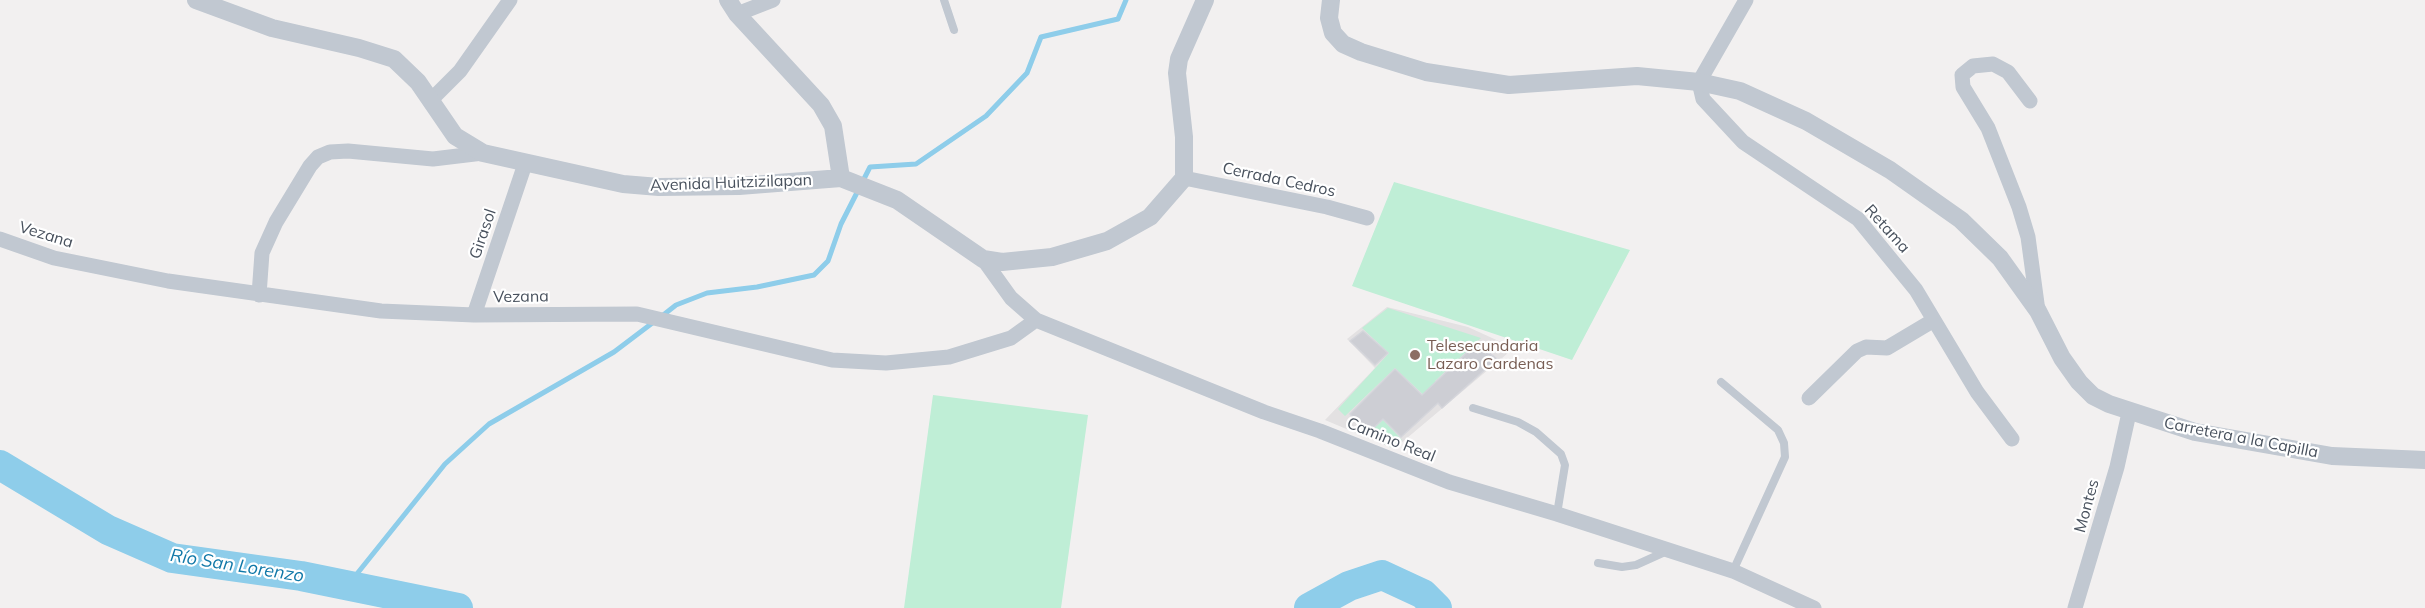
<!DOCTYPE html>
<html>
<head>
<meta charset="utf-8">
<style>
  body { margin:0 }
  canvas { display:block; background:#f2f0f0 }
</style>
</head>
<body>
<canvas width="2425" height="608"></canvas>
<script>
const g = document.querySelector('canvas').getContext('2d');
g.lineJoin = 'round';
function paint(path, color) {
  g.fillStyle = color;
  g.fill(path, 'evenodd');
}
function poly(rows) {
  const path = new Path2D();
  for (const r of rows) {
    path.moveTo(r[0], r[1]);
    for (let i = 2; i < r.length; i += 2) path.lineTo(r[i], r[i + 1]);
  }
  return path;
}
function strokePath(path, color, width, dash) {
  g.strokeStyle = color;
  g.lineWidth = width;
  g.lineCap = dash ? 'butt' : 'round';
  g.setLineDash(dash || []);
  g.stroke(path);
}
function label(font, color, halo, rows, align = 'center') {
  g.font = font + ' Mulish,sans-serif';
  g.lineWidth = 4.5;
  g.setLineDash([]);
  g.textBaseline = 'middle';
  g.strokeStyle = halo;
  g.fillStyle = color;
  for (const [text, x, y, turn = 0] of rows) {
    g.save();
    g.translate(x, y);
    g.rotate((+turn || 0) * Math.PI / 180);
    g.textAlign = isNaN(turn) ? turn : align;
    if (halo) g.strokeText(text, 0, 0);
    g.fillText(text, 0, 0);
    g.restore();
  }
}
paint(poly([
  [1387,307,1468,327,1514,348,1394,449,1325,420,1375,368,1347,339]
]), '#e3e1e2');
paint(poly([
  [1394,182,1630,250,1572,360,1352,286],
  [1388,308,1481,338,1435,381,1443,389,1430,401,1395,368,1345,416,1338,409,1389,353,1362,328],
  [933,395,1088,415,1061,608,904,608],
  [1383,420,1402,440,1393,448,1366,436]
]), '#bfeed6');
strokePath(poly([
  [662,316,676,305,707,293,757,287,814,275,828,261,841,224,870,167,916,164,986,116,1027,73,1041,37,1118,19,1126,0],
  [348,585,445,464,489,424,614,352,655,321]
]), '#8ecdea', 5);
strokePath(poly([
  [0,465,108,530,172,558,301,576,458,608],
  [1309,608,1349,586,1382,575,1423,594,1437,608]
]), '#8ecdea', 30);
const building = poly([
  [1363,331,1388,353,1375,365,1350,341,1363,331],
  [1477,343,1497,359,1442,408,1438,403,1401,437,1383,419,1368,433,1350,414,1395,369,1422,395,1477,343]
]);
paint(building, '#cdced4');
strokePath(building, '#d4d5db', 1.5);
strokePath(poly([
  [944,0,954,30],
  [1721,382,1778,430,1784,443,1785,457,1733,571],
  [1473,408,1518,422,1536,432,1561,454,1565,465,1557,514],
  [1598,563,1622,567,1636,565,1667,551]
]), '#c1c8d1', 8);
strokePath(poly([
  [1746,0,1699,82,1703,99,1743,142,1858,219,1916,290,1977,392,2012,439],
  [737,14,773,0],
  [430,101,460,71,510,0],
  [2030,101,2008,72,1993,64,1973,66,1962,75,1963,87,1988,128,2019,207,2028,237,2038,311],
  [1184,178,1327,207,1367,218],
  [0,239,54,258,168,281,381,311,474,315,637,314,832,360,886,363,949,357,1011,338,1036,320],
  [983,259,1011,298,1036,320,1264,412,1320,431,1449,482,1557,514,1733,571,1814,608],
  [259,295,262,253,276,222,310,166,318,157,330,152,348,151,433,159,483,153],
  [474,315,525,164],
  [1809,398,1857,351,1866,347,1887,348,1934,320],
  [2075,608,2117,467,2129,413]
]), '#c1c8d1', 15);
strokePath(poly([
  [196,0,272,28,359,48,394,59,418,82,455,136,483,153,623,184,659,187,739,186,841,178,897,200,983,259,1002,262,1052,257,1107,241,1150,217,1184,178,1184,137,1177,73,1179,59,1205,0],
  [728,0,737,14,821,105,833,126,841,178],
  [1331,0,1329,18,1333,33,1343,44,1361,52,1426,72,1509,85,1637,76,1699,82,1740,91,1806,121,1890,170,1961,220,2000,258,2038,311,2062,358,2079,382,2093,396,2109,404,2195,432,2332,456,2425,460]
]), '#c1c8d1', 18);
for (const [x, y, r, color] of [
  [1415,355,6,"#8d6e63"]
]) {
  const dot = new Path2D();
  dot.arc(x, y, r, 0, 2 * Math.PI);
  g.fillStyle = color;
  g.fill(dot);
  strokePath(dot, '#fff', 2);
}
label('16px', '#48515d', '#fff', [
  ["Cerrada Cedros",1279,180,12],
  ["Avenida Huitzizilapan",731,183,-2],
  ["Retama",1887,229,48],
  ["Girasol",483,234,-71],
  ["Vezana",46,235,17],
  ["Vezana",521,297,-1],
  ["Carretera a la Capilla",2241,438,11],
  ["Camino Real",1391,440,22],
  ["Montes",2087,506,-75]
]);
label('16px', '#785e54', '#fff', [
  ["Telesecundaria",1427,346],
  ["Lazaro Cardenas",1427,364]
], 'left');
label('italic 18px', '#1078a8', '#fff', [
  ["Río San Lorenzo",237,566,9]
]);
</script>
</body>
</html>
